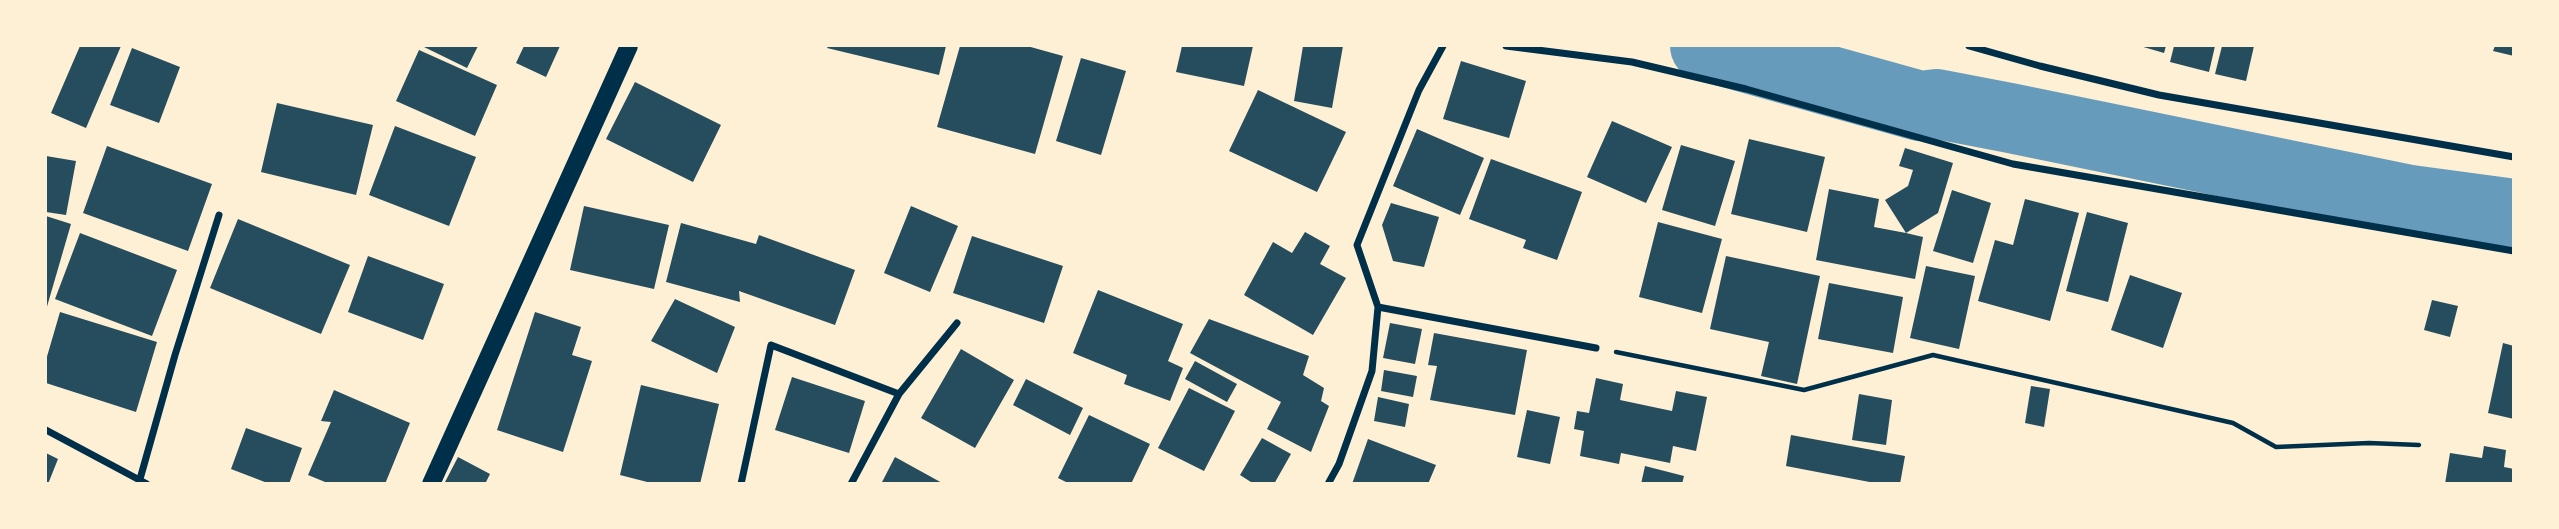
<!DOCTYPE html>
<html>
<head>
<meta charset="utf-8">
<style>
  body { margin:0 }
  #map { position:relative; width:2559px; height:529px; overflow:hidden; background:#fdf0d5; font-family:"DM Sans",sans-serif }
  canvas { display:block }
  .frame { position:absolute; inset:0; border:47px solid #fdf0d5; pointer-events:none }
</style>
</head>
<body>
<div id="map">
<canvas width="2559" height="529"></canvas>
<div class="frame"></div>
</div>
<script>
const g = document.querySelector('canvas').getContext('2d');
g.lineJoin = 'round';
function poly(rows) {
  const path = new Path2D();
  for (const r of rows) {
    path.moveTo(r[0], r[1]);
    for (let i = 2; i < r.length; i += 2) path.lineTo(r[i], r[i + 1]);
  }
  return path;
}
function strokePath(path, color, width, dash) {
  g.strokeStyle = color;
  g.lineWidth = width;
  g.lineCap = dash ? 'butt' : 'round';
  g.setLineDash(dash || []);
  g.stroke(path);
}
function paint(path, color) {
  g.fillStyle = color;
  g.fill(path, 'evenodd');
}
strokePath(poly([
  [1705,46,1920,106,1937,104,2010,118,2410,200,2514,214]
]), '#669bbc', 70);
paint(poly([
  [80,46,121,46,86,128,51,113],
  [422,46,478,46,467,68],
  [524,46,560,46,546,77,516,63],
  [828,46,946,46,939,75,827,48],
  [960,46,1027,46,1063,56,1035,154,937,127],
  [1182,46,1253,46,1244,86,1176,72],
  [1303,46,1343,46,1332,108,1294,101],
  [2140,46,2166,46,2164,53],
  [2174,46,2215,46,2209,72,2170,62],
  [2222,46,2254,46,2246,81,2215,74],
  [2495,46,2514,46,2514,56,2493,51],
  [132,48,180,67,159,123,110,105],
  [419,50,497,85,475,136,396,101],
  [1081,58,1126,71,1101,155,1056,141],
  [1461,61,1526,81,1509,138,1443,119],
  [635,82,721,125,693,182,606,139],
  [1258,90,1346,132,1317,192,1229,151],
  [277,103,373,125,356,195,261,172],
  [1612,121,1672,147,1646,203,1587,177],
  [395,126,476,157,449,226,369,195],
  [1417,129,1484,158,1460,215,1393,186],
  [1749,139,1825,157,1807,232,1731,214],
  [1681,145,1735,161,1715,226,1662,210],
  [107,146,212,184,188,251,83,213],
  [1905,148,1953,163,1938,213,1906,233,1923,237,1915,279,1816,260,1829,189,1879,199,1874,227,1906,233,1885,200,1908,186,1913,170,1899,166],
  [46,156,76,161,66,215,46,212],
  [1491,159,1582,192,1557,260,1523,248,1526,240,1469,219],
  [1952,190,1991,203,1973,263,1933,251],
  [2025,199,2079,213,2050,321,1978,301,1995,240,2013,245],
  [1391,203,1439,217,1424,267,1393,261,1382,225],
  [584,206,669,225,654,289,570,270],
  [911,206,958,226,930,292,884,273],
  [2087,212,2128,223,2108,302,2066,291],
  [46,216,71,224,46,310],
  [238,219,350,265,321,334,210,288],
  [1658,222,1722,239,1702,313,1639,297],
  [681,223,756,244,759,235,855,270,835,325,739,291,740,302,666,282],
  [1305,232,1330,246,1320,264,1346,278,1313,335,1244,295,1273,242,1292,253],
  [80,233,177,270,152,336,55,299],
  [972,236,1063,266,1044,323,953,293],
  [368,256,444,284,423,340,348,312],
  [1726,256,1820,276,1797,384,1761,376,1769,342,1710,329],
  [1926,266,1975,276,1959,349,1910,338],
  [2130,275,2182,293,2163,348,2111,330],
  [1829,283,1903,297,1893,353,1818,339],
  [1098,290,1183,324,1168,361,1183,368,1170,401,1124,384,1127,375,1073,353],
  [675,299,735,327,717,373,651,341],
  [2432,300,2458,306,2450,337,2424,330],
  [60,312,157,342,136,412,46,383,46,360],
  [535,312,581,327,572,355,592,361,563,452,497,430],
  [1209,319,1309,356,1303,375,1324,388,1321,401,1329,406,1311,452,1267,429,1281,402,1190,353],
  [1390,323,1422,329,1415,364,1383,358],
  [1434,333,1527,350,1515,415,1430,400,1437,366,1428,365],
  [2503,343,2514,346,2514,419,2488,413],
  [961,349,1014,380,975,448,921,418],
  [1195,361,1237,384,1227,402,1185,379],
  [1384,370,1417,376,1413,397,1381,391],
  [792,377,865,401,849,453,775,430],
  [1596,378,1623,384,1620,400,1672,411,1676,391,1707,397,1696,451,1673,446,1670,463,1621,453,1619,464,1580,456,1584,431,1574,429,1577,411,1589,413],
  [1026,379,1083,408,1070,435,1013,405],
  [641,385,719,404,700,484,655,484,620,475],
  [2031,386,2050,389,2044,427,2025,423],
  [1189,388,1235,411,1204,471,1158,448],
  [334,390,410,423,385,484,330,484,308,475,331,422,321,421],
  [1859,394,1892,400,1886,445,1852,440],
  [1378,397,1409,404,1405,427,1374,421],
  [1527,410,1560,417,1550,464,1517,457],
  [1089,415,1150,444,1131,484,1070,484,1058,478],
  [246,428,302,448,289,484,270,484,231,469],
  [1791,435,1905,456,1900,484,1880,484,1786,466],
  [1262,438,1291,454,1274,484,1254,484,1240,475],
  [1368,439,1436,465,1428,484,1352,484],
  [2484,446,2506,450,2504,467,2514,469,2514,484,2445,484,2450,453,2482,458],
  [46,453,58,459,48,484,46,484],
  [458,457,490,474,485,484,444,484],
  [895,457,944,484,881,484],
  [1645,466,1684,476,1682,484,1641,484]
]), '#264d5e');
strokePath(poly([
  [1616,352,1804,390,1933,355,2233,423,2276,447,2369,443,2419,445]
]), '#003049', 4.5);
strokePath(poly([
  [1506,46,1632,62,1746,89,2013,164,2514,251],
  [1969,46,2040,66,2159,95,2514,157],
  [1378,307,1596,348],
  [46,430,147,484],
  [140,479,175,355,219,215],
  [741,484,771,345,899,394],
  [851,484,899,394,957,323],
  [1328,484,1339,464,1372,371,1378,307,1357,245,1419,90,1443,46]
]), '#003049', 7);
strokePath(poly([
  [431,484,629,46]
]), '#003049', 18);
</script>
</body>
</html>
